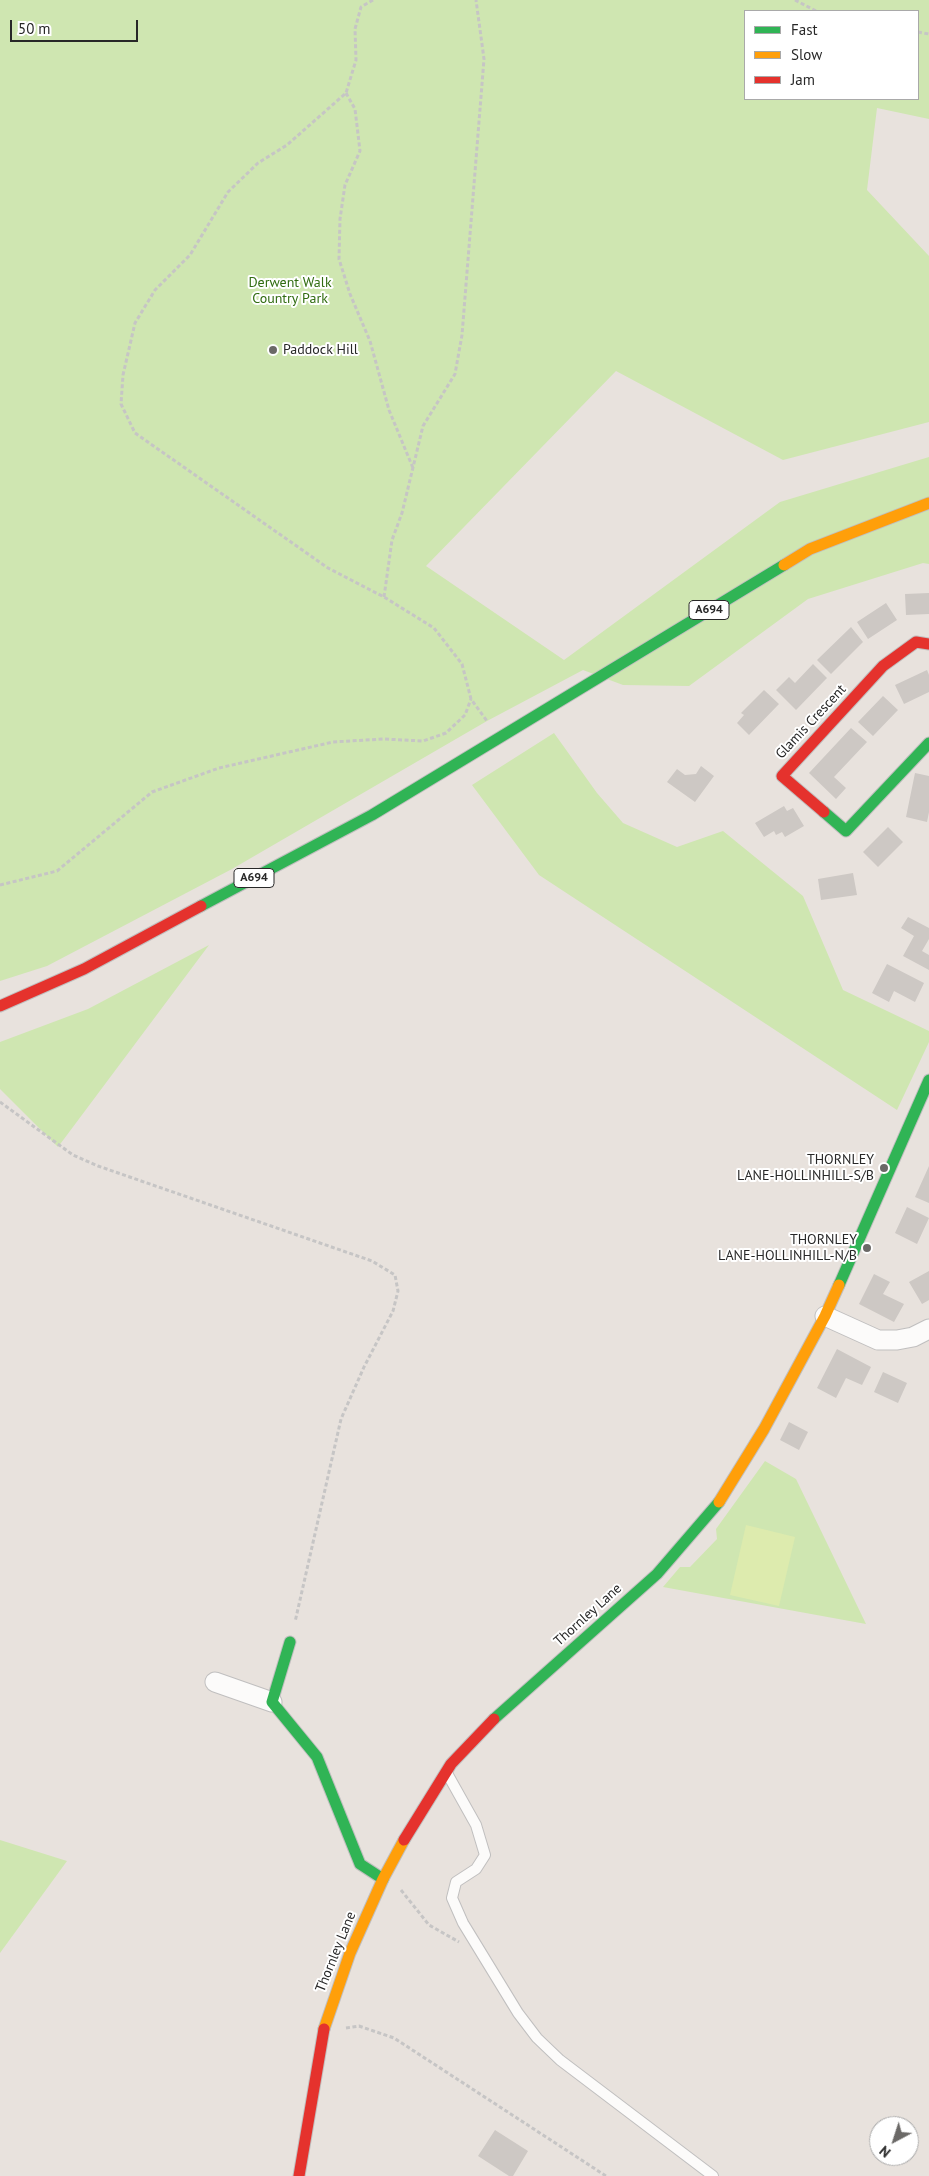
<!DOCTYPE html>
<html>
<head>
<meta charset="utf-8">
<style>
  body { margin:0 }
  #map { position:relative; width:929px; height:2176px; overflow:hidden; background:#e8e2dd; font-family:"PT Sans",sans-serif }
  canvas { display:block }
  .legend { position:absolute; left:744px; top:10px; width:175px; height:90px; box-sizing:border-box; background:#fff; border:1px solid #a9a9a9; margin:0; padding:6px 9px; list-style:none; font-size:15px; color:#282828 }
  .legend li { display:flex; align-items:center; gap:10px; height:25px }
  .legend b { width:25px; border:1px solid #a9a9a9 }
  .north { position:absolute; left:869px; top:2116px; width:50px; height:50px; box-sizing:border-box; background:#fff; border:1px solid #a9a9a9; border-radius:50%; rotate:220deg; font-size:14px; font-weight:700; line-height:20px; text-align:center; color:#282828 }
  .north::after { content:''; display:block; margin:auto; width:18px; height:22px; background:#6b6967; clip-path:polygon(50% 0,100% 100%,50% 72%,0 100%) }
  .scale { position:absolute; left:10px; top:20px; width:128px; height:22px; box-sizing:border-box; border:2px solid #282828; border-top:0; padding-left:6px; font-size:15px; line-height:18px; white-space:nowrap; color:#282828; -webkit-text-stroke:4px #fff; paint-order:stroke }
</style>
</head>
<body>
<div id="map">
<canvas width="929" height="2176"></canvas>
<ul class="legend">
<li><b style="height:6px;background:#30b455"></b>Fast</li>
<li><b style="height:6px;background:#ff9f0a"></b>Slow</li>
<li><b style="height:6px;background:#e5322d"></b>Jam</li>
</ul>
<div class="north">N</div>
<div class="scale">50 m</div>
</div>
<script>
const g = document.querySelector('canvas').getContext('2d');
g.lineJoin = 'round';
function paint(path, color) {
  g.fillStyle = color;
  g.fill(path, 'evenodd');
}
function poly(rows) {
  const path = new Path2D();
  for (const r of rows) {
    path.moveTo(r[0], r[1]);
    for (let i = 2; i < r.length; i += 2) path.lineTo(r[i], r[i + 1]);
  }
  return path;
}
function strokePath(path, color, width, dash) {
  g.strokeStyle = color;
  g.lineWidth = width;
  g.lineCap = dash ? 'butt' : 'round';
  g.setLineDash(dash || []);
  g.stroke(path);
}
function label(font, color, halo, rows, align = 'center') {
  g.font = font + ' "PT Sans",sans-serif';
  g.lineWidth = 4;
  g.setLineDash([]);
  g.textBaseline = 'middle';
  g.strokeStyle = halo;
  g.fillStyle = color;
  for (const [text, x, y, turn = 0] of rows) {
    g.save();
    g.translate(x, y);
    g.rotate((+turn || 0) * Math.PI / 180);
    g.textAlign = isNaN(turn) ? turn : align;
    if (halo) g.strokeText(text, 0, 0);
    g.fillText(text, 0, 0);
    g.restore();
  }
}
paint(poly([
  [0,0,929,0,929,119,877,108,867,190,929,256,929,422,783,460,616,371,426,566,564,660,780,502,929,457,929,564,923,563,808,599,689,686,623,685,583,670,487,721,232,869,47,966,0,981],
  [745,11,918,11,918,99,745,99],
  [554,733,597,793,623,823,677,847,723,831,803,896,843,990,929,1031,929,1042,897,1110,539,875,472,785],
  [209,945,58,1147,0,1089,0,1042,88,1009],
  [765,1461,796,1479,866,1624,663,1587,680,1567,690,1567,717,1539,716,1529],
  [0,1840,67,1861,0,1953]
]), '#cfe6b1');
paint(poly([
  [746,1525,795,1537,779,1606,730,1595]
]), '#ddebae');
paint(poly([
  [929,593,929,614,906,615,905,594],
  [886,603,897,620,868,639,857,622],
  [851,627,863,642,831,674,817,660],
  [813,664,827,678,796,710,776,690,789,677,795,683],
  [927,670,929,675,929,692,904,704,895,685],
  [764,690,779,704,749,735,737,723,744,715,741,713],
  [883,696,898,710,873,736,858,722],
  [851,728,867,742,834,777,846,788,836,799,809,773],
  [701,766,714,776,695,802,667,782,677,769,685,775,696,774],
  [915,773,929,776,929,812,927,822,906,817],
  [784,806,787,811,793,808,804,826,785,837,782,832,776,835,774,831,764,837,755,823],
  [888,827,903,842,878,867,863,852],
  [853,873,857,895,821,900,818,879],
  [908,917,929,928,929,939,922,951,929,955,929,970,903,956,914,936,901,928],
  [887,964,924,983,915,1002,894,991,889,1002,872,993],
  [929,1166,929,1203,915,1197],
  [907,1207,929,1218,917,1244,895,1233],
  [929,1271,929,1300,922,1304,909,1282],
  [874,1274,890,1282,883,1294,904,1304,894,1322,859,1304],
  [837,1349,871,1367,862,1385,846,1378,836,1398,817,1388],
  [883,1372,907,1383,898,1403,874,1392],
  [789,1422,808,1432,799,1450,780,1440],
  [495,2130,528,2151,513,2176,509,2176,478,2156]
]), '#cdc8c4');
const lane = poly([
  [448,1775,476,1825,485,1855,476,1869,456,1882,452,1898,463,1923,518,2013,537,2038,560,2060,713,2176]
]);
const street = poly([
  [825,1316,878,1340,897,1340,913,1337,929,1329],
  [215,1682,272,1702]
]);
const fast = poly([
  [824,812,846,831,929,743],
  [201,906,372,815,784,565],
  [839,1285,929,1080],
  [290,1642,272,1702,317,1757,360,1864,383,1879],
  [494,1719,657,1574,719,1502]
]);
const slow = poly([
  [784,565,810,549,929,503],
  [719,1502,764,1429,825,1316,839,1285],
  [324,2029,350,1953,383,1879,404,1840]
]);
const jam = poly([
  [824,812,782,776,883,666,916,642,929,644],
  [0,1006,84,969,201,906],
  [404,1840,451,1764,494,1719],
  [299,2176,324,2029]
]);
strokePath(lane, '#c0bfbf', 12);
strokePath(street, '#c0bfbf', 21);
strokePath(fast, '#c0bfbf', 13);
strokePath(slow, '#c0bfbf', 13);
strokePath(jam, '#c0bfbf', 13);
strokePath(poly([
  [373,0,361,7,355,29,356,60,346,93,287,145,258,163,228,192,190,255,155,290,135,323,123,375,121,404,135,433,328,568,384,597,434,628,462,664,471,699,487,721],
  [795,0,816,11],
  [918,32,929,34],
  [346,93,355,109,360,151,345,185,340,219,339,259,350,294,370,341,389,410,413,468],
  [384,597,392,540,402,513,423,426,455,374,462,335,484,59,476,0],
  [0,885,57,871,152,792,219,768,333,742,384,739,423,741,446,733,465,715,471,699],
  [0,1102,73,1155,98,1166,372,1261,395,1275,398,1291,393,1311,364,1367,341,1419,295,1622],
  [401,1890,429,1925,459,1942],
  [346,2028,359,2026,394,2038,606,2176]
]), '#c6c5c5', 3, [4, 2.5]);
strokePath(lane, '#fcfbfa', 10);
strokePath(street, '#fcfbfa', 19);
strokePath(fast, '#30b455', 11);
strokePath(slow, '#ff9f0a', 11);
strokePath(jam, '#e5322d', 11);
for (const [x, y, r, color] of [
  [273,350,5,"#6b6967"],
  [884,1168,5,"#6b6967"],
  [867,1248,5,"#6b6967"]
]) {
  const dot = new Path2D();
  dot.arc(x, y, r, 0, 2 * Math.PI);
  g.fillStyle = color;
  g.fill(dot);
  strokePath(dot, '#fff', 2);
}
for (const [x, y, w] of [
  [709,610,40],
  [254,878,40]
]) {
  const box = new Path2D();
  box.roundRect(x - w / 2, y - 9.5, w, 19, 4);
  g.fillStyle = '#fff';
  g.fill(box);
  strokePath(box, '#282828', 1);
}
label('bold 12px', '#282828', null, [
  ["A694",709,610],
  ["A694",254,878]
]);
label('14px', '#316c11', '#fff', [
  ["Derwent Walk",290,283],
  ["Country Park",290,299]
]);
label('14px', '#282828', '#fff', [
  ["Paddock Hill",283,350,"left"],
  ["THORNLEY",874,1160],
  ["LANE-HOLLINHILL-S/B",874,1176],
  ["THORNLEY",857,1240],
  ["LANE-HOLLINHILL-N/B",857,1256]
], 'right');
label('14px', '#282828', '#fff', [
  ["Glamis Crescent",811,722,-47],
  ["Thornley Lane",588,1615,-42],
  ["Thornley Lane",336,1952,-68]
]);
</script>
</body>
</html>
